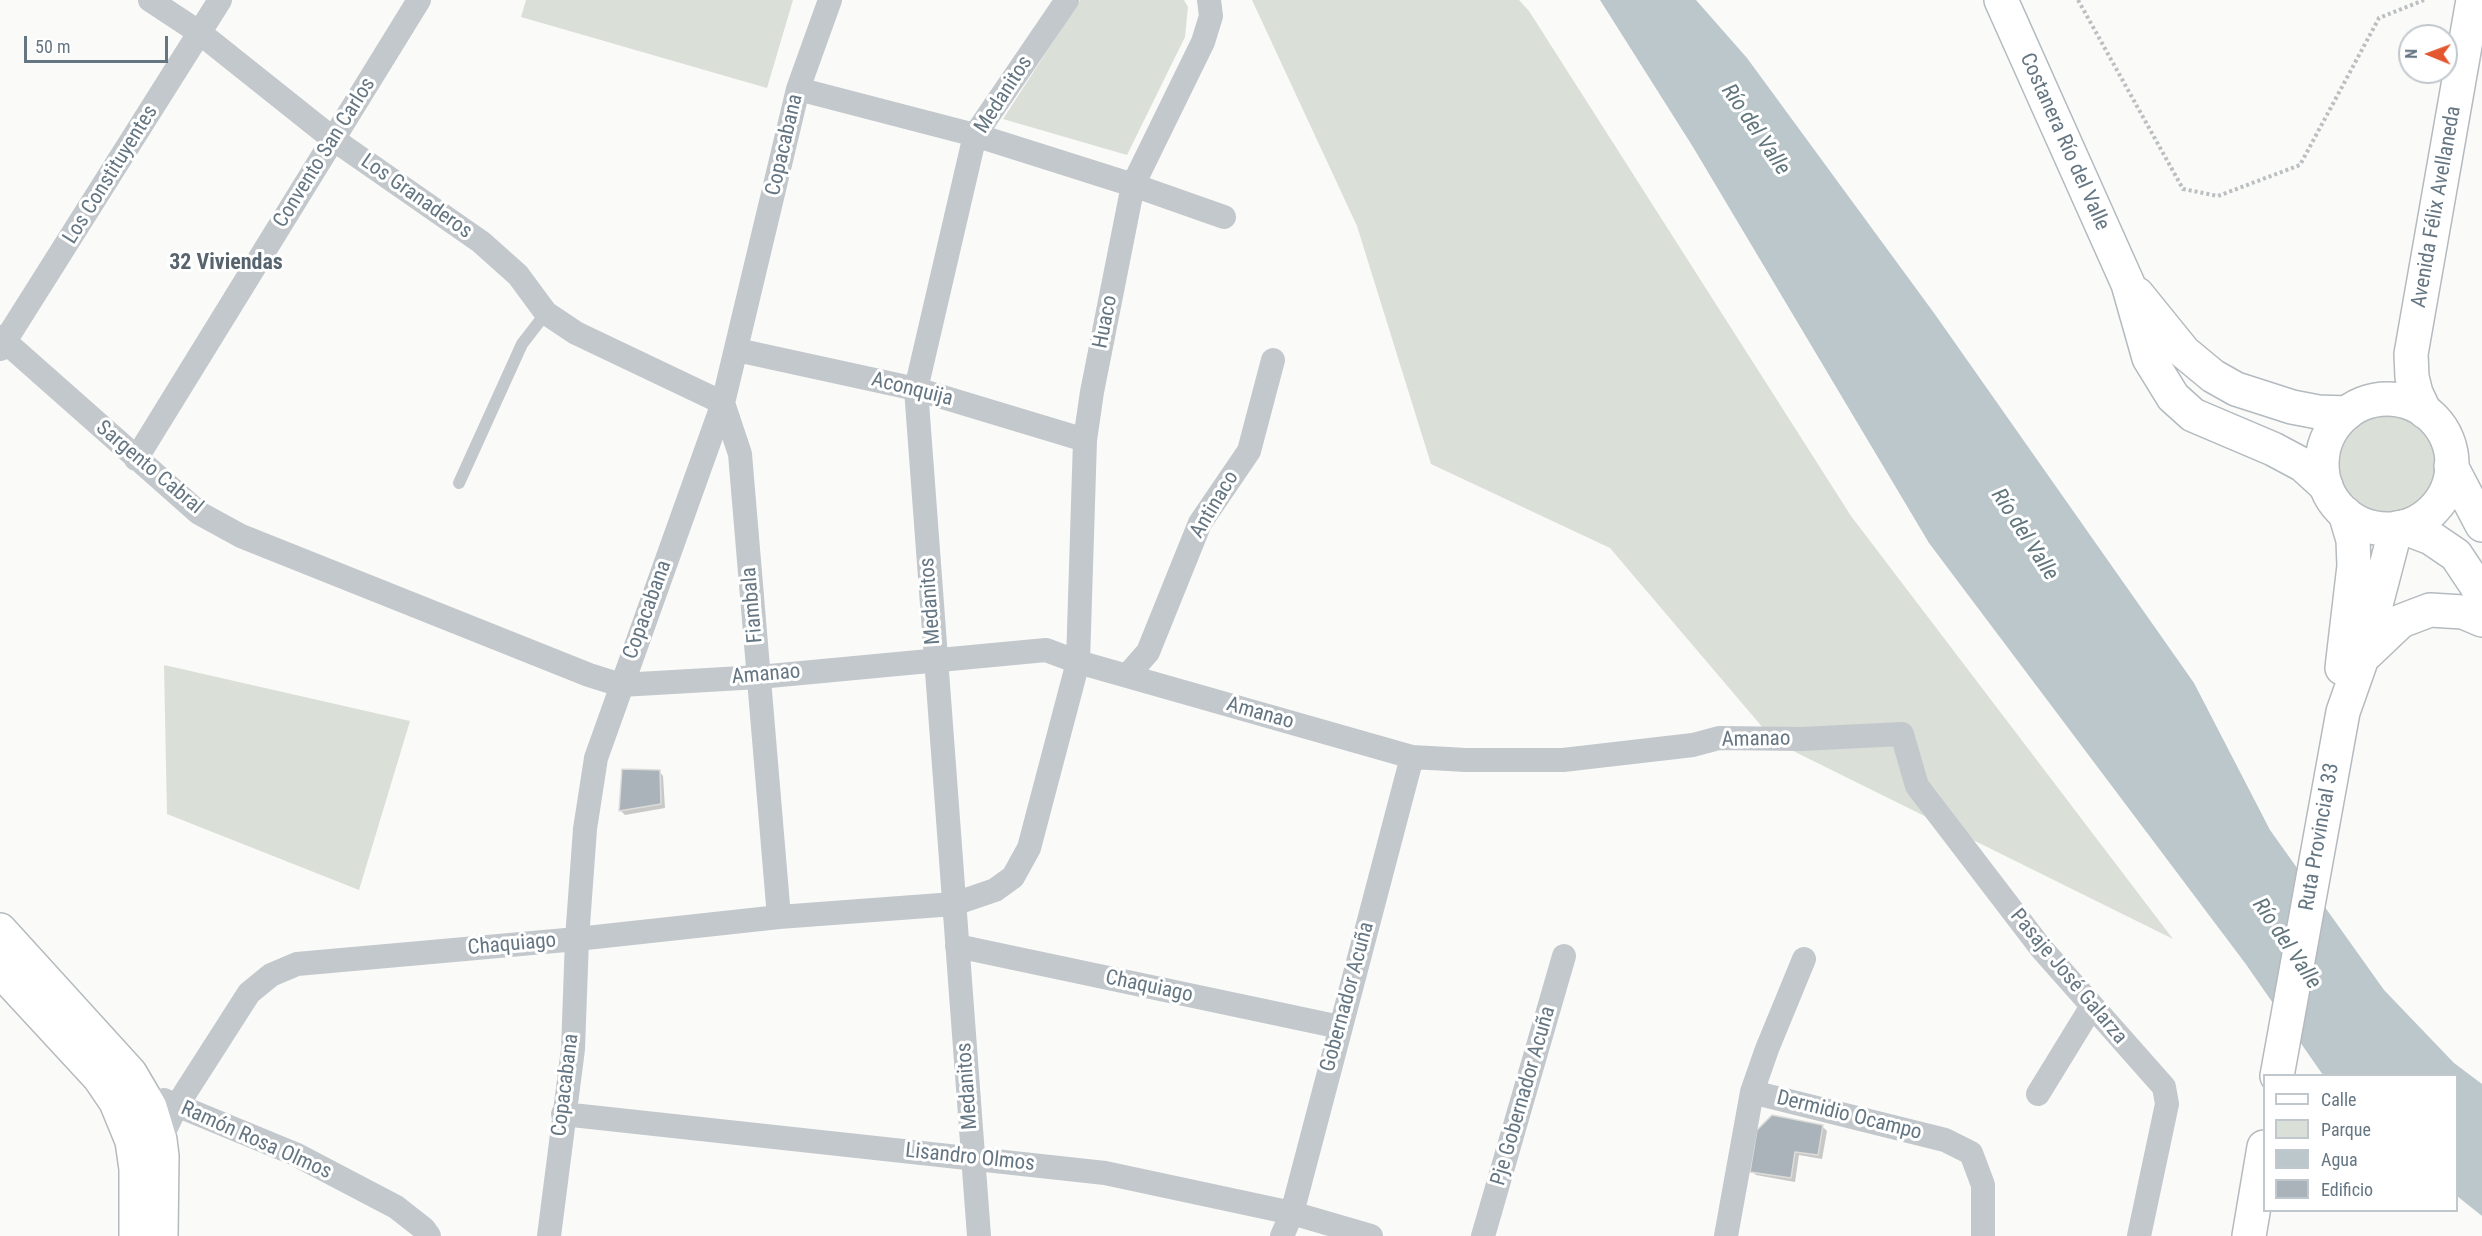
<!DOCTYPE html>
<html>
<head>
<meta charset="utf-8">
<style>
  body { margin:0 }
  #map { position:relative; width:2482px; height:1236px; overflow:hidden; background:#fafaf8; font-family:"Roboto Condensed",sans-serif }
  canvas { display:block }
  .legend { position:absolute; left:2263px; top:1074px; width:195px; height:138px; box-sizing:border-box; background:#fff; border:2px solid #c1c8cd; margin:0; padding:8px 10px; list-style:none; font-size:18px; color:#657683 }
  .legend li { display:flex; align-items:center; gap:12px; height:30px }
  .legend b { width:30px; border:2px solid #c1c8cd }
  .north { position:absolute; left:2398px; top:24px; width:60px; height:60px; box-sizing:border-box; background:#fff; border:2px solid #c1c8cd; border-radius:50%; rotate:271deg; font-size:16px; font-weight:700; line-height:24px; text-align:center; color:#657683 }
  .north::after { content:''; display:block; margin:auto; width:21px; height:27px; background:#e4572e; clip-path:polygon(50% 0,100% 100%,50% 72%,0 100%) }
  .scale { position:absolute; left:24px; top:36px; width:144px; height:27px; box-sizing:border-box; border:3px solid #657683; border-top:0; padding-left:8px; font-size:18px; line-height:21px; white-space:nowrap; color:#657683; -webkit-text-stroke:4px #fff; paint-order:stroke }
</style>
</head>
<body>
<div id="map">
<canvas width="2482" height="1236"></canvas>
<ul class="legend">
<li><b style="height:8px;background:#fff"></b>Calle</li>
<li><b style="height:16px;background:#dadfd7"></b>Parque</li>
<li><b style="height:16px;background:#bbc7cb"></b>Agua</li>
<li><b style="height:16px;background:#aab3b9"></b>Edificio</li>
</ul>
<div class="north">N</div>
<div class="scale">50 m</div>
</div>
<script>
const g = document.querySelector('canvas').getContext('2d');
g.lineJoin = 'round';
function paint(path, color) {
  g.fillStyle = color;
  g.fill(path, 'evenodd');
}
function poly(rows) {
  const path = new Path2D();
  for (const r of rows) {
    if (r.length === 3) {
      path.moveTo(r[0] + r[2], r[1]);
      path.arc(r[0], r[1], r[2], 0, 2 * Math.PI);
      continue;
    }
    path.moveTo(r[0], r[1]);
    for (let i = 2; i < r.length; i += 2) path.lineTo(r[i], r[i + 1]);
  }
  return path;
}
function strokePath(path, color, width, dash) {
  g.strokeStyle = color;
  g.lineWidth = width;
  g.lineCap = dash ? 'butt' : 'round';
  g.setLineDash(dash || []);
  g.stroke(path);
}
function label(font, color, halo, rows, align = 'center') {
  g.font = font + ' "Roboto Condensed",sans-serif';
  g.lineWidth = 6;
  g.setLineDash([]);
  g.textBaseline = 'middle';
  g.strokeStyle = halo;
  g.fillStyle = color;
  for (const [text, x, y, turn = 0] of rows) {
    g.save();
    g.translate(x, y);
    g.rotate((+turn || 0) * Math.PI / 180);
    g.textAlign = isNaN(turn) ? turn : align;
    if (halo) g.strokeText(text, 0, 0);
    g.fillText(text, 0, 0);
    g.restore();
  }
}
paint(poly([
  [526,0,793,0,767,88,521,17],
  [1080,0,1184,0,1188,7,1185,37,1127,155,1003,119],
  [1252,0,1519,0,1529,11,1851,516,2173,939,1775,742,1610,548,1431,464,1357,226],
  [2387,464,49],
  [164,665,410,721,359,890,167,814]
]), '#dadfd7');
paint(poly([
  [1600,0,1696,0,1747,58,1934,313,2194,683,2270,830,2384,990,2454,1063,2482,1084,2482,1216,2457,1196,2456,1076,2323,1075,2245,963,1929,543,1693,147]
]), '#bbc7cb');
paint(poly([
  [659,771,663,776,665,808,625,815,621,811],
  [1823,1127,1827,1131,1822,1159,1799,1155,1795,1182,1756,1175,1752,1171]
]), '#0003');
const building = poly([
  [622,769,660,770,661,804,619,811,622,769],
  [1772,1115,1823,1125,1818,1155,1795,1152,1791,1178,1750,1172,1757,1130,1772,1115]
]);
paint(building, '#aab3b9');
strokePath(building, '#dcdcda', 1.5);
const secondary = poly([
  [2001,0,2128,284,2149,358,2173,397,2193,415,2273,449,2303,465,2326,486],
  [2137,294,2184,352,2213,376,2236,389,2292,407,2318,412,2347,413],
  [2451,466,2482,525],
  [2402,527,2431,538,2456,555,2482,594]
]);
const primary = poly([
  [2387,464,65],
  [2425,412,2416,393,2412,377,2411,354,2473,0],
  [2362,658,2401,621,2430,610,2463,612,2482,620],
  [2342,668,2354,566,2353,540,2345,513],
  [0,930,130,1073,150,1107,160,1140,162,1156,161,1236],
  [0,970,99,1077,116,1102,132,1141,136,1169,136,1236],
  [2277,1076,2343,712,2362,658,2396,528],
  [2249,1236,2264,1147]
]);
strokePath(secondary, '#b3babf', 36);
strokePath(primary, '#b5babe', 36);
strokePath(poly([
  [2078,0,2183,189,2218,196,2300,165,2379,18,2424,0]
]), '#bbbfc2', 4, [3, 3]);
strokePath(poly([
  [459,483,522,344,546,313]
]), '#c3c8cc', 12);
strokePath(poly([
  [150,0,200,33,333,139,481,242,518,275,546,313,576,333,723,403,740,454,779,917],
  [798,89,975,135,1133,185,1224,217],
  [0,337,199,513,241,536,589,675,621,685,759,677,1046,650,1078,662,1412,757,1466,760,1563,760,1693,745,1719,738,1801,739,1902,734,1917,786,2041,948,2164,1087,2167,1104,2139,1236],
  [0,349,220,0],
  [737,350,916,389,1085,440],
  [136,459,419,0],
  [1127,676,1148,652,1200,523,1249,451,1273,360],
  [957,946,1340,1027],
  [1752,1092,1945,1140,1971,1153,1983,1185,1983,1236],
  [2038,1094,2092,1006],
  [164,1100,295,1154,396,1207,424,1229,429,1236],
  [563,1114,1105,1173,1292,1213,1371,1236],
  [160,1140,176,1107,249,993,271,975,297,964,577,939,779,917,954,904,995,890,1013,877,1029,848,1078,662,1085,440,1092,392,1133,185,1203,42,1211,16,1209,0],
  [549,1236,573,1049,577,939,585,829,596,758,723,403,798,89,830,0],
  [979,1236,916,389,975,135,1067,0],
  [1282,1236,1292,1213,1412,757],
  [1483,1236,1564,956],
  [1726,1236,1752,1092,1767,1049,1804,959]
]), '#c3c8cc', 24);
strokePath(secondary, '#fff', 33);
strokePath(primary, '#fff', 33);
label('21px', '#657683', '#fff', [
  ["Medanitos",1004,95,-57],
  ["Costanera Río del Valle",2064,142,66],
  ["Copacabana",785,145,-77],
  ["Convento San Carlos",325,153,-58],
  ["Los Constituyentes",111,175,-58],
  ["Los Granaderos",416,197,35],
  ["Avenida Félix Avellaneda",2437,207,-80],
  ["Huaco",1106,322,-79],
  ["Aconquija",912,390,14],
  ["Sargento Cabral",149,468,40],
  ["Antinaco",1215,505,-59],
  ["Medanitos",931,601,-94],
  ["Fiambala",753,605,-95],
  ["Copacabana",648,610,-70],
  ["Amanao",766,675,-5],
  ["Amanao",1260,714,16],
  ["Amanao",1756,740,-1],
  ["Ruta Provincial 33",2320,837,-80],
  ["Chaquiago",512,945,-5],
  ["Pasaje José Galarza",2068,977,50],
  ["Chaquiago",1149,987,12],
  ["Gobernador Acuña",1348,997,-75],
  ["Copacabana",566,1085,-83],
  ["Medanitos",968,1086,-94],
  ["Pje Gobernador Acuña",1524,1096,-74],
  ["Dermidio Ocampo",1849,1116,14],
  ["Ramón Rosa Olmos",256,1141,24],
  ["Lisandro Olmos",970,1158,6]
]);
label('italic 22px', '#60757c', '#fff', [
  ["Río del Valle",1755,130,56],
  ["Río del Valle",2024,535,57],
  ["Río del Valle",2286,944,56]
]);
label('bold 22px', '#57646e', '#fff', [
  ["32 Viviendas",226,263]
]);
</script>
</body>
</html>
